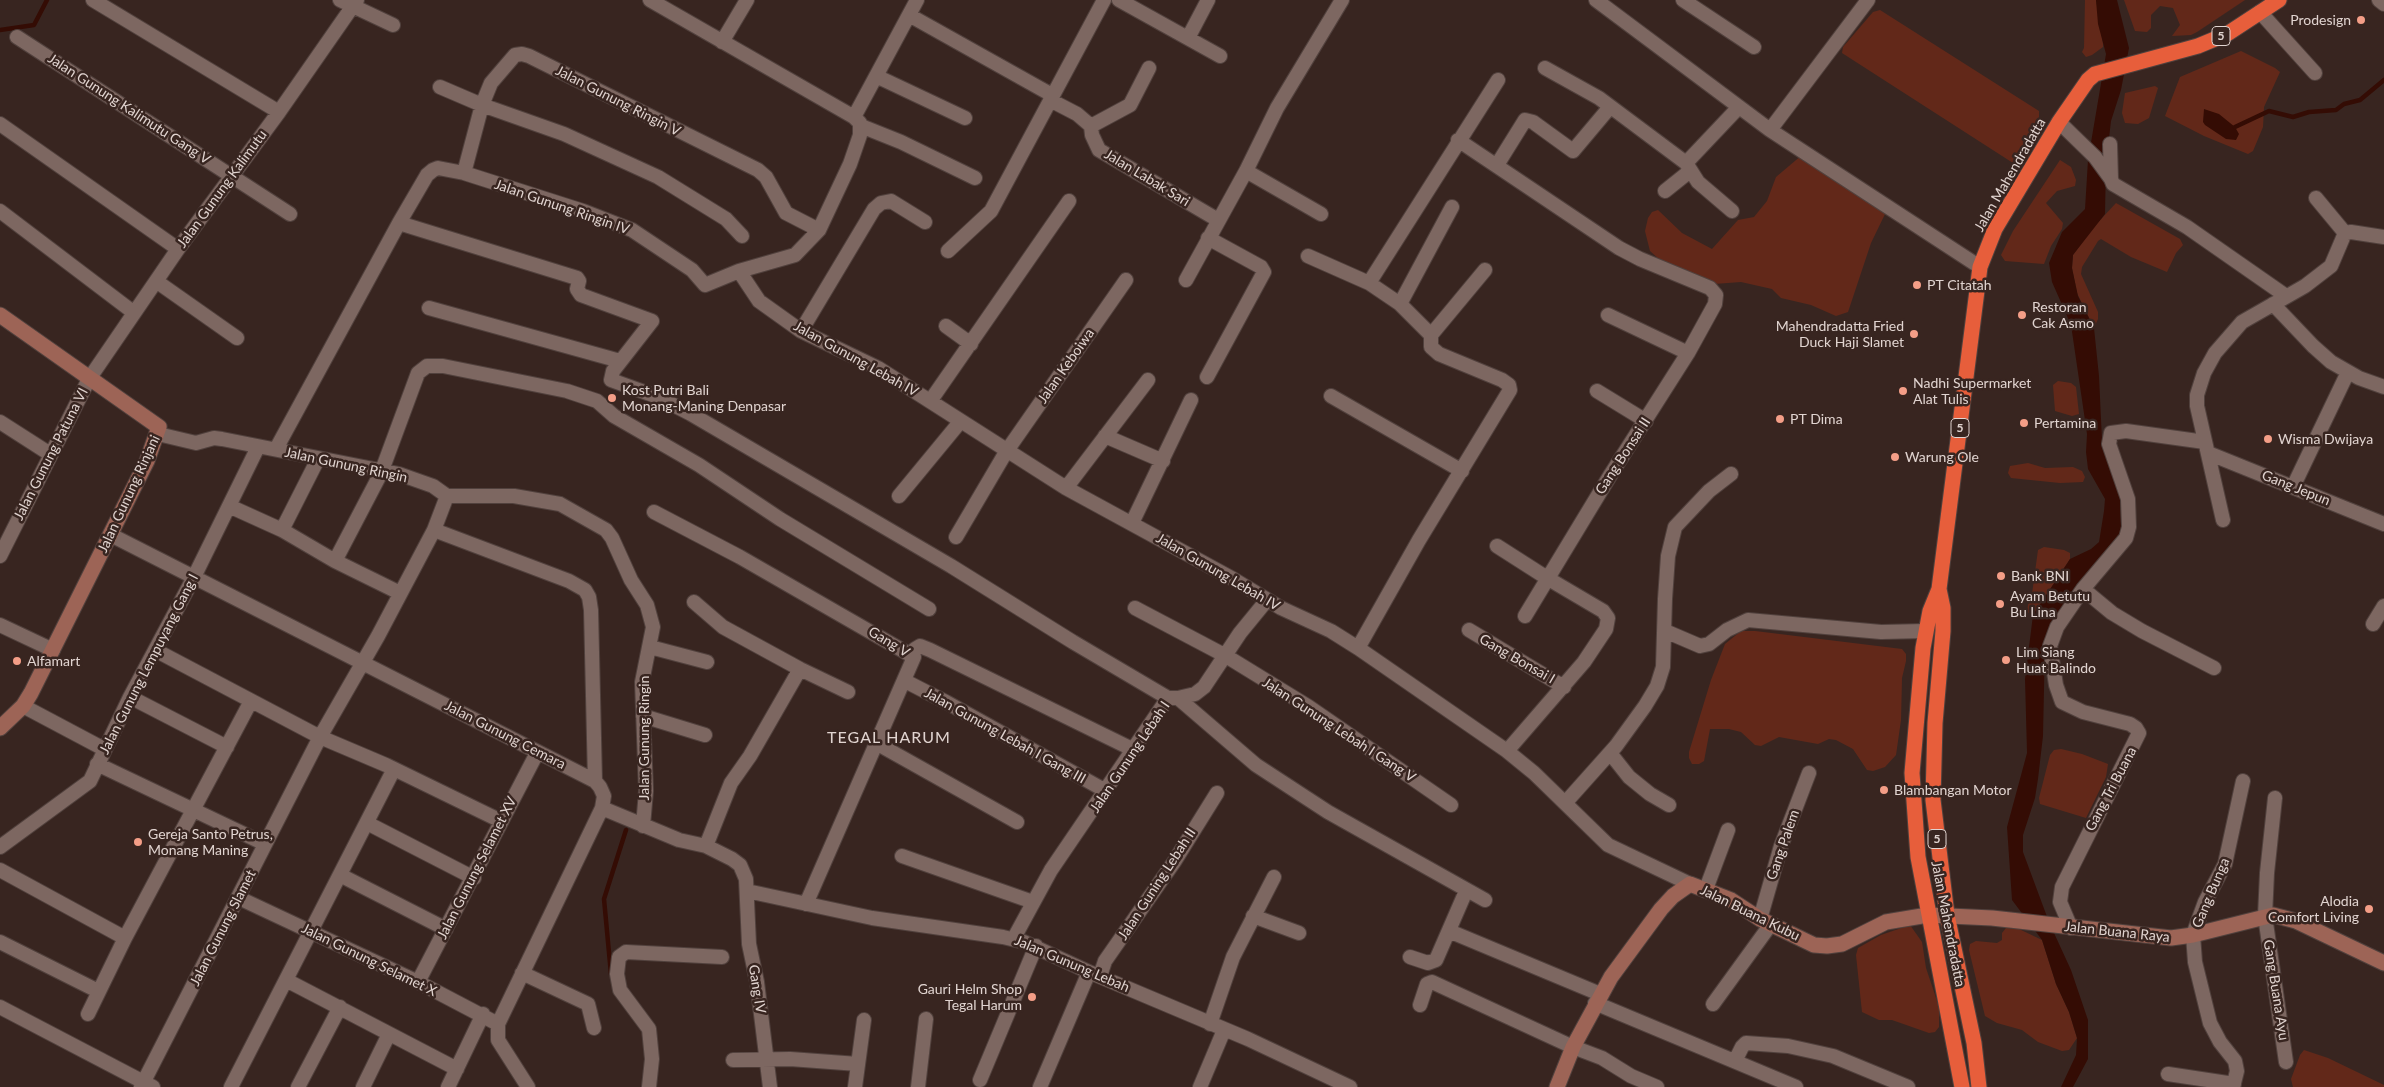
<!DOCTYPE html>
<html>
<head>
<meta charset="utf-8">
<style>
  body { margin:0 }
  canvas { display:block; background:#382520 }
</style>
</head>
<body>
<canvas width="2384" height="1087"></canvas>
<script>
const g = document.querySelector('canvas').getContext('2d');
g.lineJoin = 'round';
function paint(path, color) {
  g.fillStyle = color;
  g.fill(path, 'evenodd');
}
function poly(rows) {
  const path = new Path2D();
  for (const r of rows) {
    path.moveTo(r[0], r[1]);
    for (let i = 2; i < r.length; i += 2) path.lineTo(r[i], r[i + 1]);
  }
  return path;
}
function strokePath(path, color, width, dash) {
  g.strokeStyle = color;
  g.lineWidth = width;
  g.lineCap = dash ? 'butt' : 'round';
  g.setLineDash(dash || []);
  g.stroke(path);
}
function label(font, color, halo, rows, align = 'center') {
  g.font = font + ' Lato,sans-serif';
  g.lineWidth = 5;
  g.setLineDash([]);
  g.textBaseline = 'middle';
  g.strokeStyle = halo;
  g.fillStyle = color;
  for (const [text, x, y, turn = 0] of rows) {
    g.save();
    g.translate(x, y);
    g.rotate((+turn || 0) * Math.PI / 180);
    g.textAlign = isNaN(turn) ? turn : align;
    if (halo) g.strokeText(text, 0, 0);
    g.fillText(text, 0, 0);
    g.restore();
  }
}
paint(poly([
  [2085,0,2096,0,2103,44,2103,47,2092,55,2086,57,2082,52,2084,48],
  [2124,0,2245,0,2197,32,2191,35,2172,36,2180,25,2173,8,2160,6,2151,15,2151,28,2147,32,2135,31],
  [1880,10,2039,111,2039,117,2013,163,1842,53,1843,47,1873,12],
  [2241,51,2275,68,2280,72,2264,107,2263,127,2253,151,2248,154,2204,136,2165,116,2180,77],
  [2155,86,2158,88,2149,118,2138,124,2125,123,2122,113,2125,93],
  [1802,155,1886,212,1871,243,1848,312,1836,316,1811,305,1781,298,1772,289,1741,282,1714,284,1660,260,1650,251,1645,231,1648,218,1652,212,1658,210,1682,233,1712,249,1738,220,1754,217,1767,201,1776,177],
  [2060,160,2071,167,2076,180,2075,186,2057,191,2046,203,2063,223,2062,229,2051,246,2044,264,2005,261,2001,255,2013,231],
  [2116,203,2180,239,2183,245,2176,253,2167,272,2131,257,2101,239,2098,241,2082,267,2081,274,2098,312,2098,319,2094,328,2077,293,2072,268,2073,255,2090,231],
  [2058,381,2071,383,2076,387,2079,414,2072,416,2055,411,2053,385],
  [2028,463,2045,468,2073,467,2082,471,2085,477,2083,482,2060,483,2011,478,2008,473,2010,466],
  [2044,547,2064,550,2070,553,2070,559,2033,615,2027,612,2028,605,2032,594,2038,550],
  [1741,631,1755,631,1902,649,1906,654,1906,661,1902,678,1901,720,1896,755,1885,767,1873,771,1867,770,1853,749,1836,740,1829,739,1818,744,1779,737,1761,746,1755,745,1741,732,1729,729,1710,729,1704,761,1699,764,1692,764,1689,758,1689,752,1711,680,1725,644],
  [2061,749,2082,754,2108,764,2106,777,2086,818,2040,804,2039,798,2050,755,2054,750],
  [1910,925,1922,942,1926,968,1939,1007,1939,1027,1935,1032,1929,1033,1892,1020,1879,1020,1862,1012,1856,955,1858,948,1881,935],
  [2006,928,2019,929,2042,940,2056,984,2069,1012,2077,1038,2069,1050,2062,1051,2038,1042,2022,1030,1997,1023,1985,1016,1969,950,1970,944,1976,941,1997,943,2002,940,2002,933],
  [2304,1050,2328,1058,2384,1085,2384,1087,2293,1087,2291,1079,2300,1055]
]), '#622819');
paint(poly([
  [2096,0,2117,0,2129,48,2121,90,2111,121,2106,164,2105,214,2073,255,2072,268,2078,296,2094,328,2099,376,2102,440,2120,495,2121,529,2119,536,2079,583,2056,616,2045,643,2043,736,2038,779,2035,798,2023,835,2023,852,2049,922,2071,970,2088,1020,2088,1059,2073,1087,2061,1087,2076,1055,2077,1038,2069,1012,2056,984,2042,940,2012,900,2007,827,2027,753,2025,679,2033,615,2070,559,2091,549,2099,542,2104,511,2105,499,2088,469,2086,452,2087,434,2071,325,2052,282,2049,263,2062,232,2085,209,2088,160,2106,54,2098,24],
  [2204,109,2219,114,2235,127,2239,134,2236,140,2226,139,2205,125,2203,122]
]), '#340c04');
strokePath(poly([
  [0,30,34,25,47,0],
  [2235,127,2269,111,2293,117,2309,112,2336,110,2344,104,2360,100,2384,80],
  [611,974,604,899,626,830]
]), '#340c04', 4.5);
const street = poly([
  [93,0,279,112],
  [340,0,393,25],
  [1119,0,1220,56],
  [1596,0,1770,130,1980,267],
  [1683,0,1754,47],
  [2379,0,2384,4],
  [2260,12,2315,73],
  [909,15,1052,95],
  [17,37,290,214],
  [1188,38,1208,0],
  [722,42,747,0],
  [1545,68,1599,98,1686,163,1739,107],
  [876,76,965,118],
  [440,87,482,105,564,134,658,177,726,219,742,236],
  [1050,100,1077,114,1091,126],
  [854,117,917,0],
  [2059,122,2095,157,2111,179],
  [0,124,178,249],
  [861,126,901,142,975,178],
  [1091,126,1092,135,1099,150,1218,220],
  [1091,126,1130,105,1149,68],
  [1770,130,1868,0],
  [1458,140,1619,248,1640,259,1710,288,1716,295,1715,304,1688,353,1611,474,1525,616],
  [2110,144,2111,179,2113,184,2187,227,2286,296],
  [1686,163,1698,182,1732,211],
  [1497,165,1525,120,1533,122,1573,151,1610,107],
  [1246,171,1321,214],
  [464,173,482,105,491,83,515,55,522,54,529,56,758,170,766,177,786,213,819,230],
  [1665,191,1690,171],
  [2316,198,2345,233],
  [0,211,133,312],
  [399,223,577,278,579,281,577,289,581,295,652,321,613,371,611,380,658,397,691,414,951,566,1073,642,1168,698,1178,698,1195,694,1204,687,1240,633,1267,600],
  [948,251,991,211,1104,0],
  [1308,256,1369,283,1400,304,1431,335,1431,347,1439,354,1502,380,1509,385,1510,390,1419,540,1358,648],
  [739,271,759,301,801,331,878,368,1066,488,1233,579,1281,608,1331,631,1358,648,1507,751,1534,773,1608,845,1690,884],
  [1186,280,1246,171,1277,108,1342,0],
  [156,281,237,338],
  [1369,283,1498,80],
  [1400,304,1452,207],
  [2273,304,2313,346,2331,362,2359,378,2384,387],
  [429,308,620,361],
  [1608,315,1688,353],
  [946,326,971,344],
  [801,331,874,209,881,203,891,201,925,222],
  [1431,335,1485,270],
  [1207,377,1264,272,1261,267,1208,238],
  [1597,391,1646,421],
  [1331,396,1462,471],
  [931,400,1069,201],
  [0,422,50,454],
  [158,434,196,443,214,438,222,439,399,474,433,486,447,496,514,496,560,504,606,530,612,538,631,580,647,605,653,627,642,682,646,791,643,826],
  [1105,436,1163,461],
  [276,449,399,223,427,175,433,170,438,168,464,173,583,211,632,230,692,270,705,285,739,271,795,255,819,230,850,164,860,135,860,123,854,117,650,0],
  [2208,453,2384,524],
  [2293,487,2348,372],
  [1066,488,1148,380],
  [899,496,960,422],
  [229,506,282,530,335,561,400,593],
  [654,512,740,557,914,657,806,904],
  [2223,520,2197,406,2197,395,2204,373,2215,353,2242,322,2305,286,2331,266,2345,233,2351,232,2384,237],
  [1132,523,1191,400],
  [282,530,318,459],
  [434,530,569,581,585,590,589,597,591,610,595,781],
  [111,535,595,781,600,787,604,796,602,808,498,1024,498,1040,528,1087],
  [956,537,1006,452,1126,280],
  [1497,546,1547,578,1603,611,1608,618,1606,629,1584,662,1507,751],
  [0,556,89,379,178,249,279,112,357,0],
  [335,561,381,473,418,373,427,366,443,366,567,391,597,401,614,416,699,465,780,519,929,609],
  [2083,589,2112,613,2142,631,2214,668],
  [694,602,723,627,800,669,848,692],
  [1135,608,1226,656,1309,707,1451,805],
  [2373,624,2384,606],
  [0,625,53,650],
  [1469,630,1564,687],
  [1665,631,1700,646,1709,644,1727,630,1748,620,1881,632,1925,631],
  [650,647,707,662],
  [155,650,320,737,386,765,501,821],
  [913,655,915,649,920,646,930,650,1134,750],
  [905,681,946,702,1106,791],
  [130,697,227,747],
  [1178,698,1256,765,1328,812,1485,900],
  [23,706,104,749],
  [643,716,705,735],
  [876,743,1017,822],
  [1610,753,1629,777,1650,794,1669,805],
  [97,764,265,844],
  [2275,798,2267,873,2265,916,2286,1062],
  [1566,802,1616,746,1645,706,1657,686,1663,667,1665,599,1668,556,1675,527,1709,491,1731,474],
  [602,808,679,840,706,846,732,859,740,865,746,879,749,944,757,982,770,1087],
  [367,823,474,878],
  [706,846,731,783,750,756,800,669],
  [0,847,90,781,130,697,194,577,258,447],
  [902,856,1033,902],
  [0,870,125,938],
  [340,875,446,929],
  [1706,889,1728,830],
  [747,891,872,918,1003,937,1024,942,1089,972,1248,1039,1350,1087],
  [239,898,418,982,498,1024],
  [1253,916,1299,933],
  [1760,919,1781,846,1809,773],
  [2071,928,2060,902,2062,887,2139,733,2136,728,2130,724,2083,712,2062,702,2056,685,2050,646,2057,627,2083,589,2126,538,2129,527,2128,499,2109,444,2111,433,2126,431,2205,442],
  [1449,931,1600,994],
  [1014,938,1051,870,1168,698],
  [0,942,98,991],
  [1410,957,1428,963,1436,960,1466,891],
  [522,973,588,1004,594,1028],
  [1100,976,1105,961,1174,862,1217,793],
  [286,980,457,1069],
  [418,982,537,753],
  [1595,1003,1796,1087],
  [1713,1004,1771,924],
  [1420,1005,1427,984,1432,982,1573,1047,1602,1058,1631,1076,1657,1087],
  [0,1007,153,1087],
  [88,1014,125,938,251,701],
  [1210,1024,1233,957,1274,877],
  [733,1060,790,1059,858,1064],
  [1735,1061,1742,1047,1746,1043,1788,1046,1833,1056,1908,1087],
  [2168,1074,2234,1084],
  [980,1080,1036,946],
  [141,1087,320,737,378,636,434,530,447,496],
  [231,1087,394,769],
  [298,1087,340,1007],
  [363,1087,389,1034],
  [448,1087,483,1014],
  [649,1087,652,1059,649,1029,620,990,617,974,619,957,626,952,722,957],
  [855,1087,864,1020],
  [918,1087,926,1019],
  [1040,1087,1089,972],
  [1200,1087,1224,1030],
  [2233,1087,2237,1071,2235,1061,2220,1042,2210,1023,2195,962,2193,935,2205,902,2225,864,2243,781]
]);
const secondary = poly([
  [0,315,159,427,147,461,31,693,23,706,0,728],
  [1557,1087,1573,1047,1611,977,1661,909,1673,896,1690,884,1731,900,1760,919,1814,945,1827,946,1842,944,1886,922,1928,915,1992,918,2171,938,2193,935,2273,915,2296,921,2384,963]
]);
const highway = poly([
  [1939,589,1943,608,1943,631,1935,723,1933,800,1947,915,1974,1043,1979,1087],
  [1962,1087,1918,857,1912,773,1923,648,1930,611,1939,589,1980,267,1995,229,2059,122,2088,80,2095,74,2198,46,2227,34,2279,0]
]);
strokePath(street, '#51413d', 16);
strokePath(secondary, '#51413d', 17);
strokePath(highway, '#51413d', 17);
strokePath(street, '#7d6761', 14);
strokePath(secondary, '#9d6456', 15);
strokePath(highway, '#e75e3b', 15);
for (const [x, y, r, color] of [
  [2361,20,5,"#f49e87"],
  [1917,285,5,"#f49e87"],
  [2022,315,5,"#f49e87"],
  [1914,334,5,"#f49e87"],
  [1903,391,5,"#f49e87"],
  [612,398,5,"#f49e87"],
  [1780,419,5,"#f49e87"],
  [2024,423,5,"#f49e87"],
  [2268,439,5,"#f49e87"],
  [1895,457,5,"#f49e87"],
  [2001,576,5,"#f49e87"],
  [2000,604,5,"#f49e87"],
  [2006,660,5,"#f49e87"],
  [17,661,5,"#f49e87"],
  [1884,790,5,"#f49e87"],
  [138,842,5,"#f49e87"],
  [2369,909,5,"#f49e87"],
  [1032,997,5,"#f49e87"]
]) {
  const dot = new Path2D();
  dot.arc(x, y, r, 0, 2 * Math.PI);
  g.fillStyle = color;
  g.fill(dot);
  strokePath(dot, '#382520', 2);
}
for (const [x, y, w] of [
  [2221,36,18],
  [1960,428,18],
  [1937,839,18]
]) {
  const box = new Path2D();
  box.roundRect(x - w / 2, y - 9.5, w, 19, 4);
  g.fillStyle = '#382520';
  g.fill(box);
  strokePath(box, '#e1d4d0', 1);
}
label('bold 12px', '#e1d4d0', null, [
  ["5",2221,36],
  ["5",1960,428],
  ["5",1937,839]
]);
label('14px', '#e1d4d0', '#382520', [
  ["Prodesign",2351,20,"right"],
  ["PT Citatah",1927,285],
  ["Restoran",2032,307],
  ["Cak Asmo",2032,323],
  ["Mahendradatta Fried",1904,326,"right"],
  ["Duck Haji Slamet",1904,342,"right"],
  ["Nadhi Supermarket",1913,383],
  ["Alat Tulis",1913,399],
  ["Kost Putri Bali",622,390],
  ["Monang-Maning Denpasar",622,406],
  ["PT Dima",1790,419],
  ["Pertamina",2034,423],
  ["Wisma Dwijaya",2278,439],
  ["Warung Ole",1905,457],
  ["Bank BNI",2011,576],
  ["Ayam Betutu",2010,596],
  ["Bu Lina",2010,612],
  ["Lim Siang",2016,652],
  ["Huat Balindo",2016,668],
  ["Alfamart",27,661],
  ["Blambangan Motor",1894,790],
  ["Gereja Santo Petrus,",148,834],
  ["Monang Maning",148,850],
  ["Alodia",2359,901,"right"],
  ["Comfort Living",2359,917,"right"],
  ["Gauri Helm Shop",1022,989,"right"],
  ["Tegal Harum",1022,1005,"right"]
], 'left');
label('14px', '#e1d4d0', '#382520', [
  ["Jalan Gunung Ringin V",618,101,27],
  ["Jalan Gunung Kalimutu Gang V",129,109,33],
  ["Jalan Mahendradatta",2010,175,-60],
  ["Jalan Labak Sari",1147,178,31],
  ["Jalan Gunung Kalimutu",222,189,-54],
  ["Jalan Gunung Ringin IV",562,207,19],
  ["Jalan Gunung Lebah IV",856,359,29],
  ["Jalan Keboiwa",1066,366,-55],
  ["Jalan Gunung Patuna VI",51,454,-63],
  ["Gang Bonsai II",1623,456,-57],
  ["Jalan Gunung Ringin",346,465,12],
  ["Gang Jepun",2296,488,22],
  ["Jalan Gunung Rinjani",129,494,-65],
  ["Jalan Gunung Lebah IV",1218,572,30],
  ["Gang V",889,642,31],
  ["Gang Bonsai I",1517,659,30],
  ["Jalan Gunung Lempuyang Gang I",149,664,-63],
  ["Jalan Gunung Lebah I Gang V",1339,730,33],
  ["Jalan Gunung Cemara",505,735,27],
  ["Jalan Gunung Lebah I Gang III",1005,736,29],
  ["Jalan Gunung Ringin",644,738,-90],
  ["Jalan Gunung Lebah I",1130,757,-56],
  ["Gang Tri Buana",2111,789,-62],
  ["Gang Palem",1783,845,-71],
  ["Jalan Gunung Selamet XV",477,868,-63],
  ["Jalan Guning Lebah II",1157,884,-57],
  ["Gang Bunga",2211,893,-67],
  ["Jalan Buana Kubu",1750,913,26],
  ["Jalan Mahendradatta",1948,924,79],
  ["Jalan Gunung Slamet",223,928,-63],
  ["Jalan Buana Raya",2117,932,6],
  ["Jalan Gunung Selamet X",369,960,26],
  ["Jalan Gunung Lebah",1072,964,23],
  ["Gang IV",757,989,81],
  ["Gang Buana Ayu",2276,990,81]
]);
g.letterSpacing = '1px';
label('16px', '#e1d4d0', '#382520', [
  ["TEGAL HARUM",889,738]
]);
g.letterSpacing = '0px';
</script>
</body>
</html>
